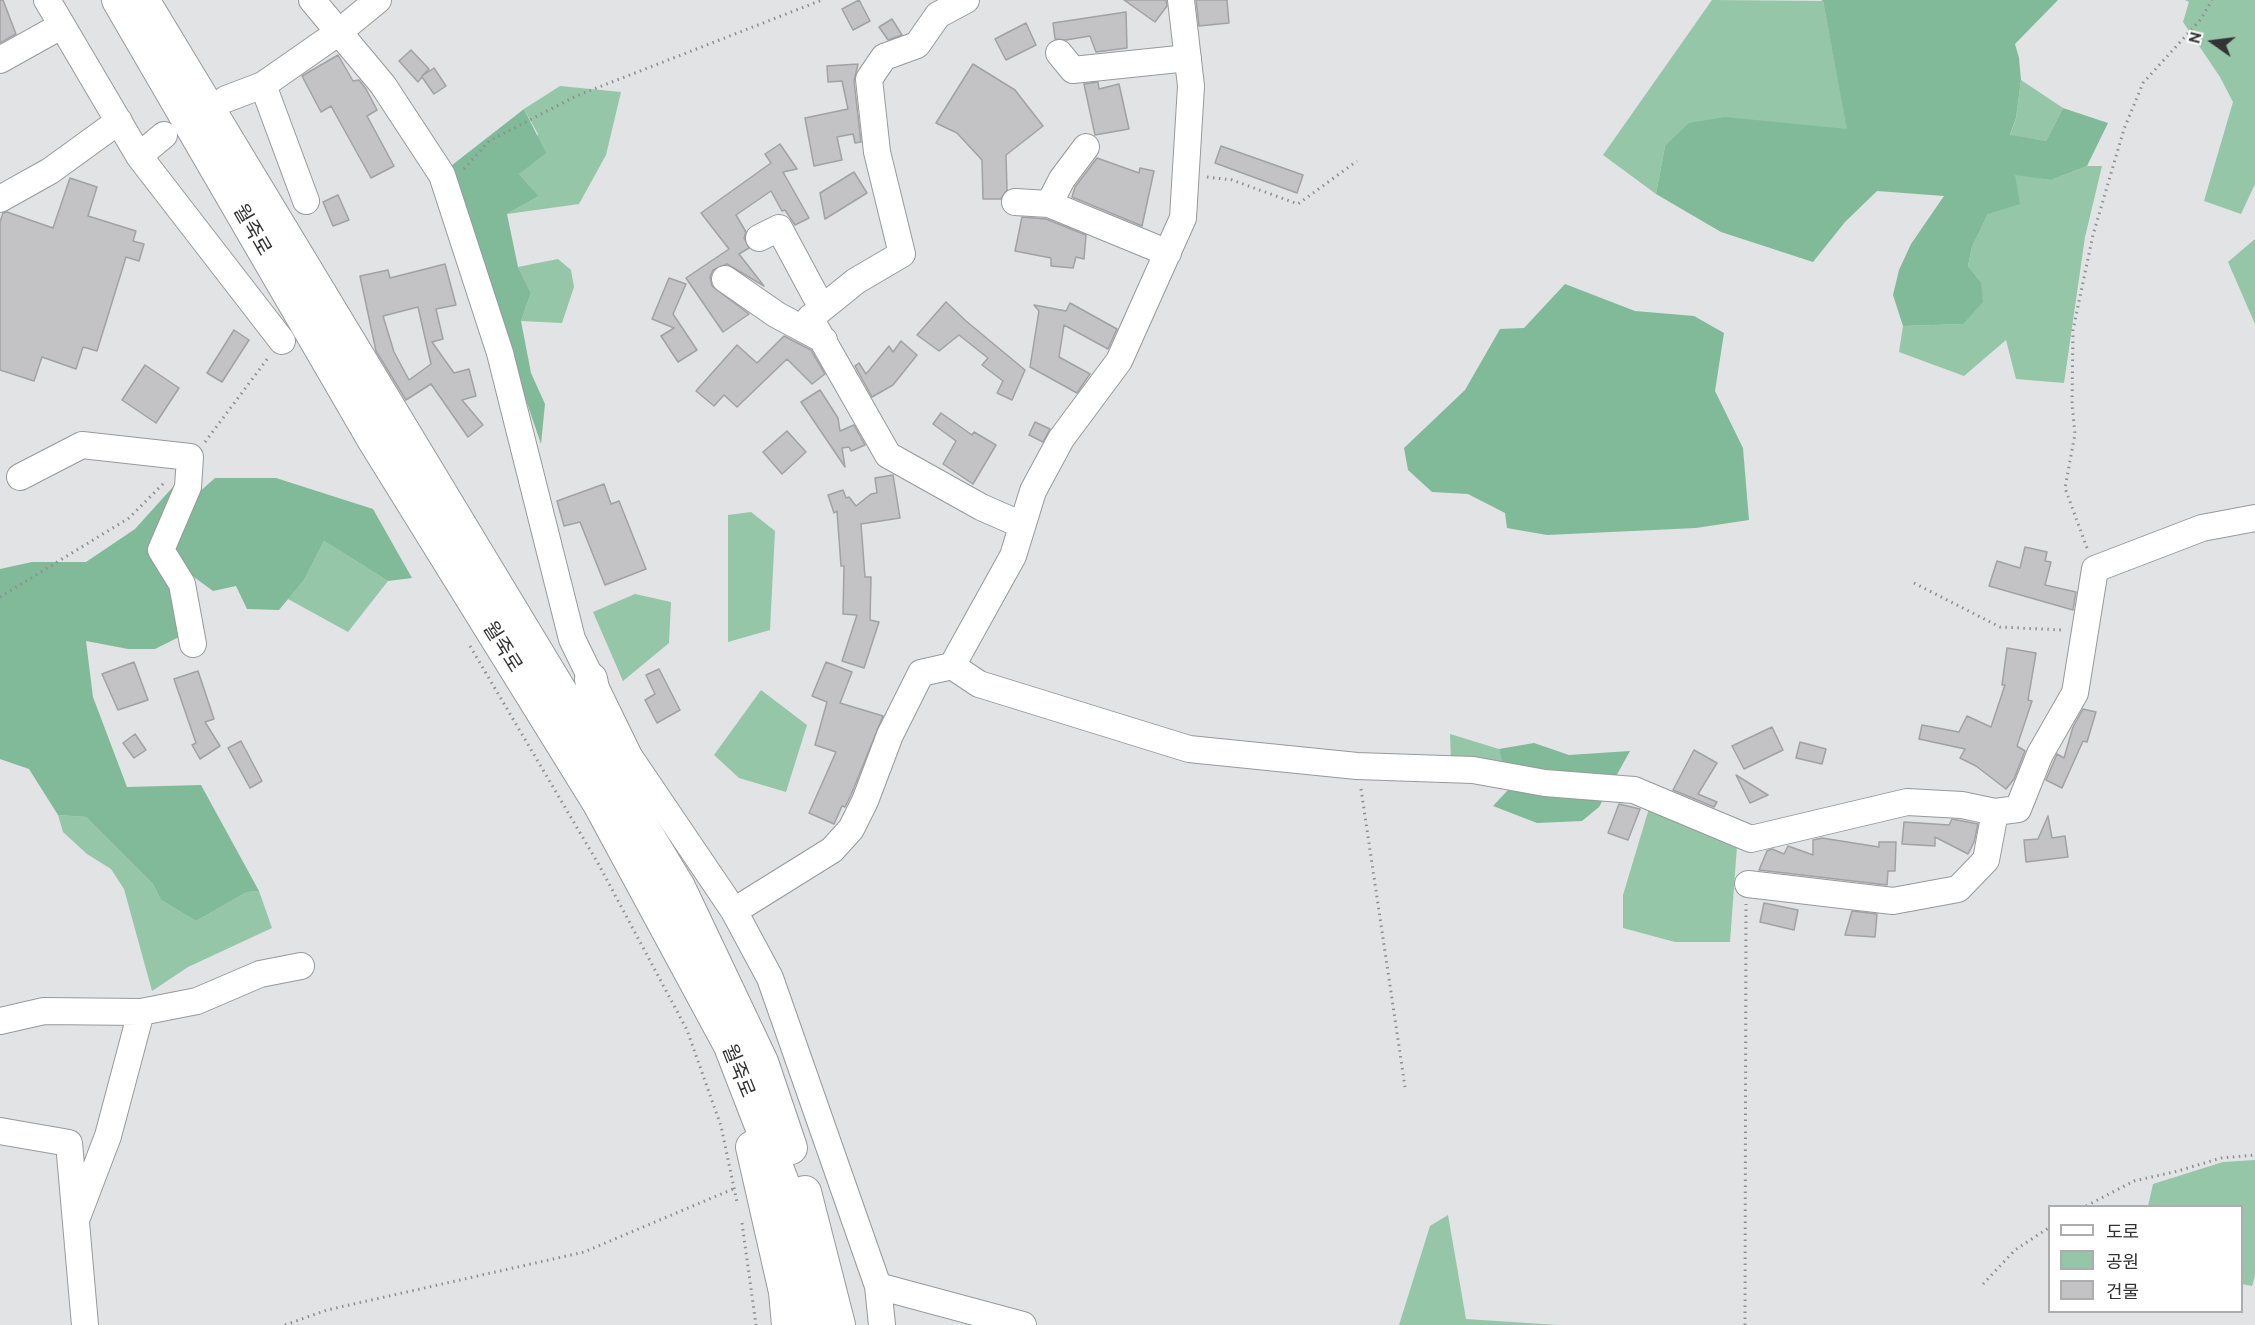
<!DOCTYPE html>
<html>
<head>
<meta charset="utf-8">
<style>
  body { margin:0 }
  #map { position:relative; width:2255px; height:1325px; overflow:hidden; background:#e1e3e5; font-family:Cabin,"Noto Sans KR",sans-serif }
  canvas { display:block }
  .legend { position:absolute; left:2048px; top:1205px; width:195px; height:108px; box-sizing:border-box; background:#fff; border:2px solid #adadae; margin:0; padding:8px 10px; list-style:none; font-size:18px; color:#333334 }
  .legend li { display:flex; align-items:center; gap:12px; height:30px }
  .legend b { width:30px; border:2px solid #adadae }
  .north { position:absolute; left:2183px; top:12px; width:60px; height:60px; -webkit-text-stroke:4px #fff; paint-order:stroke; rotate:284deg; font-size:16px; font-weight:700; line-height:24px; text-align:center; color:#333334 }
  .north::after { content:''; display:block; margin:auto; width:21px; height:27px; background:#333334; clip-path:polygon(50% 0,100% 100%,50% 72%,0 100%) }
</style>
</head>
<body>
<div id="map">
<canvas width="2255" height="1325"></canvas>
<ul class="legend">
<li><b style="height:8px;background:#fff"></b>도로</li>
<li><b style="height:16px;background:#95c6a8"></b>공원</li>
<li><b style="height:16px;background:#c3c2c4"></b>건물</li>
</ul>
<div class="north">N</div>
</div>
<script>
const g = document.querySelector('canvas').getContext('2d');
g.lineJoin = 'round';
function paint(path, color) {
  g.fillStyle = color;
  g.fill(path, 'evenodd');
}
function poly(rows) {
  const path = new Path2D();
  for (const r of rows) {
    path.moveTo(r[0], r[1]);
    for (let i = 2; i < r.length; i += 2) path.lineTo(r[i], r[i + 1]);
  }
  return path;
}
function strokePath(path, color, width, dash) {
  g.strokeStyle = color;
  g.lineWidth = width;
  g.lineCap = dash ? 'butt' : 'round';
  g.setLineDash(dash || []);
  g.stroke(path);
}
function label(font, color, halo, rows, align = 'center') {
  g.font = font + ' Cabin,"Noto Sans KR",sans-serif';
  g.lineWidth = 5;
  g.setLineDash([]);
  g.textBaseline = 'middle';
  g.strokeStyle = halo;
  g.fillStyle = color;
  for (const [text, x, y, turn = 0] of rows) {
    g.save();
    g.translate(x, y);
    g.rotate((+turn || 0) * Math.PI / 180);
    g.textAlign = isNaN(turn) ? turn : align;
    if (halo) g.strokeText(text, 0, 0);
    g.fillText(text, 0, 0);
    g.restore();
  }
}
paint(poly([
  [1712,0,1823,1,1848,129,1665,146,1656,194,1603,155],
  [2185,0,2255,0,2255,184,2241,214,2204,201,2233,102,2220,77,2183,22,2189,2],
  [2021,80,2063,108,2046,141,2010,136,2016,118],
  [560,86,621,92,606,155,579,204,507,214,539,196,519,174,538,134,524,109],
  [2087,166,2102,166,2085,237,2064,383,2016,379,2006,340,1964,376,1899,352,1903,326,1963,324,1981,282,1968,266,1972,247,1988,214,2014,174,2051,180],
  [2255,239,2255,324,2228,262],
  [558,259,571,270,574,287,562,323,521,321,531,293,518,267],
  [751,512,775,531,770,630,728,642,728,515],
  [324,541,388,581,348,632,288,599,304,580],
  [635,594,671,602,669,643,623,681,593,612],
  [761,690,807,725,786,792,739,778,714,755],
  [1450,734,1499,749,1504,770,1451,762],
  [1650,805,1737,846,1730,942,1675,942,1623,928,1623,895],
  [58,815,86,817,153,884,161,900,196,921,247,892,259,891,272,928,188,967,152,991,124,889,111,869,87,854,63,832],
  [2255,1160,2255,1276,2252,1286,2242,1284,2242,1206,2148,1206,2153,1184,2223,1162],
  [1448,1215,1466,1319,1558,1325,1399,1325,1430,1226]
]), '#95c6a8');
paint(poly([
  [1821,0,2058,0,2015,44,2019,58,2021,80,2016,118,2010,135,2046,141,2063,108,2108,123,2087,166,2051,180,2015,175,2020,204,1988,214,1972,247,1968,266,1981,282,1983,302,1963,324,1903,326,1893,295,1899,270,1911,244,1944,196,1877,191,1845,222,1813,262,1721,232,1656,194,1665,146,1689,123,1725,117,1847,129,1823,1],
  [524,109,546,153,519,174,539,196,507,214,518,267,531,293,521,321,531,373,545,404,541,444,447,169],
  [1565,284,1635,311,1694,316,1724,333,1715,391,1743,448,1749,520,1696,528,1547,535,1507,528,1505,513,1468,494,1432,492,1408,470,1404,448,1465,390,1500,329,1524,328],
  [181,478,167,513,147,550,165,572,183,635,155,649,128,649,86,641,93,697,127,787,201,785,259,891,247,892,196,921,161,900,153,884,86,817,58,815,29,769,0,759,0,569,32,562,86,562,135,529],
  [215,478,276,478,373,509,412,578,388,581,324,541,304,580,279,610,247,609,236,586,213,591,179,566,175,541,197,494],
  [1534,743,1569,755,1630,751,1599,807,1582,821,1537,823,1493,806,1508,790,1499,749]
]), '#81ba98');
const building = poly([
  [0,0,3,0,16,34,0,43,0,0],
  [859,0,870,21,853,30,842,9,859,0],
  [1124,0,1166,0,1167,6,1155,22,1124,0],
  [1196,0,1227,0,1229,23,1199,26,1196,0],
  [1126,12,1127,48,1096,52,1090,36,1066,40,1055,39,1053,23,1126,12],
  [892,19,902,35,888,40,879,27,892,19],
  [1026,23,1036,45,1006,60,995,39,1026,23],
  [411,50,429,69,422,76,434,68,446,86,434,94,422,77,418,82,399,61,411,50],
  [338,55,353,81,359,80,366,89,377,110,367,116,394,166,371,178,331,106,321,112,302,76,338,55],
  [858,64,854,81,861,142,855,143,853,134,837,137,842,160,814,166,805,118,848,109,842,81,828,82,827,66,858,64],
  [973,64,1015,90,1043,126,1006,155,1007,190,1001,199,983,199,982,160,957,133,936,123,973,64],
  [1098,82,1099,89,1119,84,1129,129,1095,135,1084,84,1098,82],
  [780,144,797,169,783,172,809,218,795,225,785,210,782,211,771,191,736,215,746,232,744,238,749,248,739,254,764,286,727,264,713,270,710,277,712,286,749,314,723,332,686,278,729,249,701,213,771,163,765,154,780,144],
  [1221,146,1303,175,1297,193,1215,163,1221,146],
  [1097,158,1139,173,1140,168,1154,171,1142,226,1072,197,1075,187,1097,158],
  [854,172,867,193,825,219,820,193,854,172],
  [70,178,97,187,88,216,136,231,133,241,144,244,139,261,126,257,97,351,83,347,76,369,42,357,34,381,0,370,0,222,3,213,7,212,53,228,70,178],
  [338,195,349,220,333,226,323,202,338,195],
  [1022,217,1046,219,1086,235,1084,259,1076,257,1073,268,1051,266,1051,258,1015,251,1022,217],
  [445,264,456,305,436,309,443,339,432,342,454,373,469,369,476,396,462,400,483,425,468,437,431,384,406,400,376,351,360,276,388,270,390,278,445,264],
  [418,307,431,364,409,380,394,352,383,316,418,307],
  [669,278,686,284,673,314,697,350,678,362,661,336,674,328,652,319,669,278],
  [946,302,966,321,1025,370,1012,400,997,393,1003,381,982,365,988,358,959,335,939,351,917,335,946,302],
  [1070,303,1117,329,1108,349,1064,325,1059,357,1090,374,1077,393,1030,367,1039,311,1034,305,1066,311,1070,303],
  [234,330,249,340,222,382,207,373,234,330],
  [784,336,811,350,825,374,812,384,787,359,737,407,724,395,714,406,696,391,737,345,757,363,784,336],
  [901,341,917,355,893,385,872,397,855,366,859,363,866,374,889,346,893,352,901,341],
  [145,365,179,388,156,423,122,400,145,365],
  [820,390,838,418,840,431,854,425,865,445,851,451,849,447,842,448,845,467,801,402,820,390],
  [941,413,972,435,974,432,996,445,973,484,943,464,956,441,933,424,941,413],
  [1035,422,1050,429,1043,442,1029,435,1035,422],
  [787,431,806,452,782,474,763,452,787,431],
  [893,475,900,518,861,524,865,577,871,577,870,620,879,622,864,668,842,661,857,615,843,614,844,566,841,566,837,511,834,513,828,495,843,490,846,498,849,497,856,506,871,494,877,493,875,478,893,475],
  [604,484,611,504,619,501,646,569,605,585,580,522,564,526,557,501,604,484],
  [2025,547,2047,552,2045,561,2051,562,2045,585,2076,592,2073,610,1989,586,1997,561,2020,568,2025,547],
  [2007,648,2036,653,2028,700,2032,701,2017,746,2025,751,2014,779,2006,789,1976,766,1960,758,1965,749,1919,739,1922,725,1959,732,1967,716,1991,727,2005,685,2002,685,2007,648],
  [134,662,148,700,118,710,102,674,134,662],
  [826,662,852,672,840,703,883,716,851,795,845,807,842,806,834,824,809,813,836,752,815,745,827,702,812,696,826,662],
  [659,669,680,710,657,723,645,700,655,694,646,675,659,669],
  [198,671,214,719,205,722,220,746,200,759,192,745,196,743,174,679,198,671],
  [2083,709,2096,712,2087,742,2083,741,2062,788,2046,780,2057,754,2064,758,2073,727,2083,709],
  [1772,727,1783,750,1744,769,1732,746,1772,727],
  [135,734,146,750,134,758,123,743,135,734],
  [241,741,262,781,250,788,228,748,241,741],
  [1800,742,1826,749,1822,764,1796,758,1800,742],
  [1694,750,1717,763,1698,794,1717,802,1714,807,1673,790,1694,750],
  [1736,775,1768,795,1750,803,1736,775],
  [1619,804,1640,809,1628,840,1608,833,1619,804],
  [2048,816,2052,838,2065,836,2068,857,2026,862,2024,840,2038,839,2048,816],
  [1952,819,1978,824,1974,842,1968,854,1935,837,1935,846,1902,844,1904,822,1949,825,1952,819],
  [1822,838,1879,847,1879,842,1896,842,1895,871,1888,871,1887,885,1759,870,1767,851,1772,849,1784,854,1788,846,1813,855,1813,840,1822,838],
  [1764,903,1798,910,1794,930,1760,922,1764,903],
  [1852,911,1877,914,1875,937,1845,935,1852,911]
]);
paint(building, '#c3c2c4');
strokePath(building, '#a2a1a3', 1.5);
const minor = poly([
  [47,0,139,156,282,341],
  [312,0,383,85,442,175,500,353,572,639,629,756,734,911,770,978,878,1286,882,1325],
  [966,0,938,15,917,45,884,57,869,79,877,152,902,254,856,281,810,318,888,455,981,507,1022,525],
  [1059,53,1073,70,1188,58],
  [0,60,61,26],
  [263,85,306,201],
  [226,99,263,85,339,32,378,0],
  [139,156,164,135],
  [0,199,50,171,119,121],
  [1015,202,1049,204,1168,253],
  [1049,204,1062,179,1086,147],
  [759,238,779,228,822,308],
  [725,279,777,315,824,340],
  [20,477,82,445,190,457,188,487,161,550,182,584,193,644],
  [952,666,979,684,1189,749,1357,766,1473,770,1545,783,1634,790,1751,839,1907,802,1962,805,1995,812,2018,809,2040,754,2075,693,2095,569,2202,528,2255,518],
  [1748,884,1893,901,1958,889,1986,860,1995,812],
  [734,911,832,850,851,829,865,801,890,735,921,673,952,666,1013,556,1033,491,1061,439,1119,361,1183,218,1191,86,1181,0],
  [141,1012,197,1001,260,974,301,966],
  [0,1021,44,1011,141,1012,108,1136,76,1220],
  [0,1131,69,1143,85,1325],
  [878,1286,1023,1325]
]);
const major = poly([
  [118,0,373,439,598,802,730,1046,785,1188,812,1325],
  [143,0,679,887,762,1062,791,1148],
  [591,679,605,749],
  [752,1147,785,1292,788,1325],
  [805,1192,839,1325]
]);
strokePath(minor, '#97999b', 28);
strokePath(major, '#97999b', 34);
strokePath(poly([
  [464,169,489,141,576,96,822,0],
  [1207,177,1232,180,1298,204,1357,161],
  [205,442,268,358],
  [2087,548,2065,488,2075,434,2072,404,2073,330,2093,235,2124,129,2143,83,2201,19,2212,0],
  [1914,583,2000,627,2062,630],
  [0,597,129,518,165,482],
  [470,646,599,865,687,1030,721,1126,737,1202],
  [1361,789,1405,1087],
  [2086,1206,2134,1181,2178,1171,2221,1158,2255,1155],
  [742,1223,756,1325],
  [1983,1284,2015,1250,2050,1227],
  [285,1325,327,1310,584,1252,733,1189],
  [1745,1325,1746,904]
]), '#8e8f90', 3, [1.5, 4.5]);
strokePath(minor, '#fff', 26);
strokePath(major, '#fff', 32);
label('20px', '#333334', '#fff', [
  ["월죽로",252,230,60],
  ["월죽로",502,647,58],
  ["월죽로",738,1071,68]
]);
</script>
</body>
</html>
